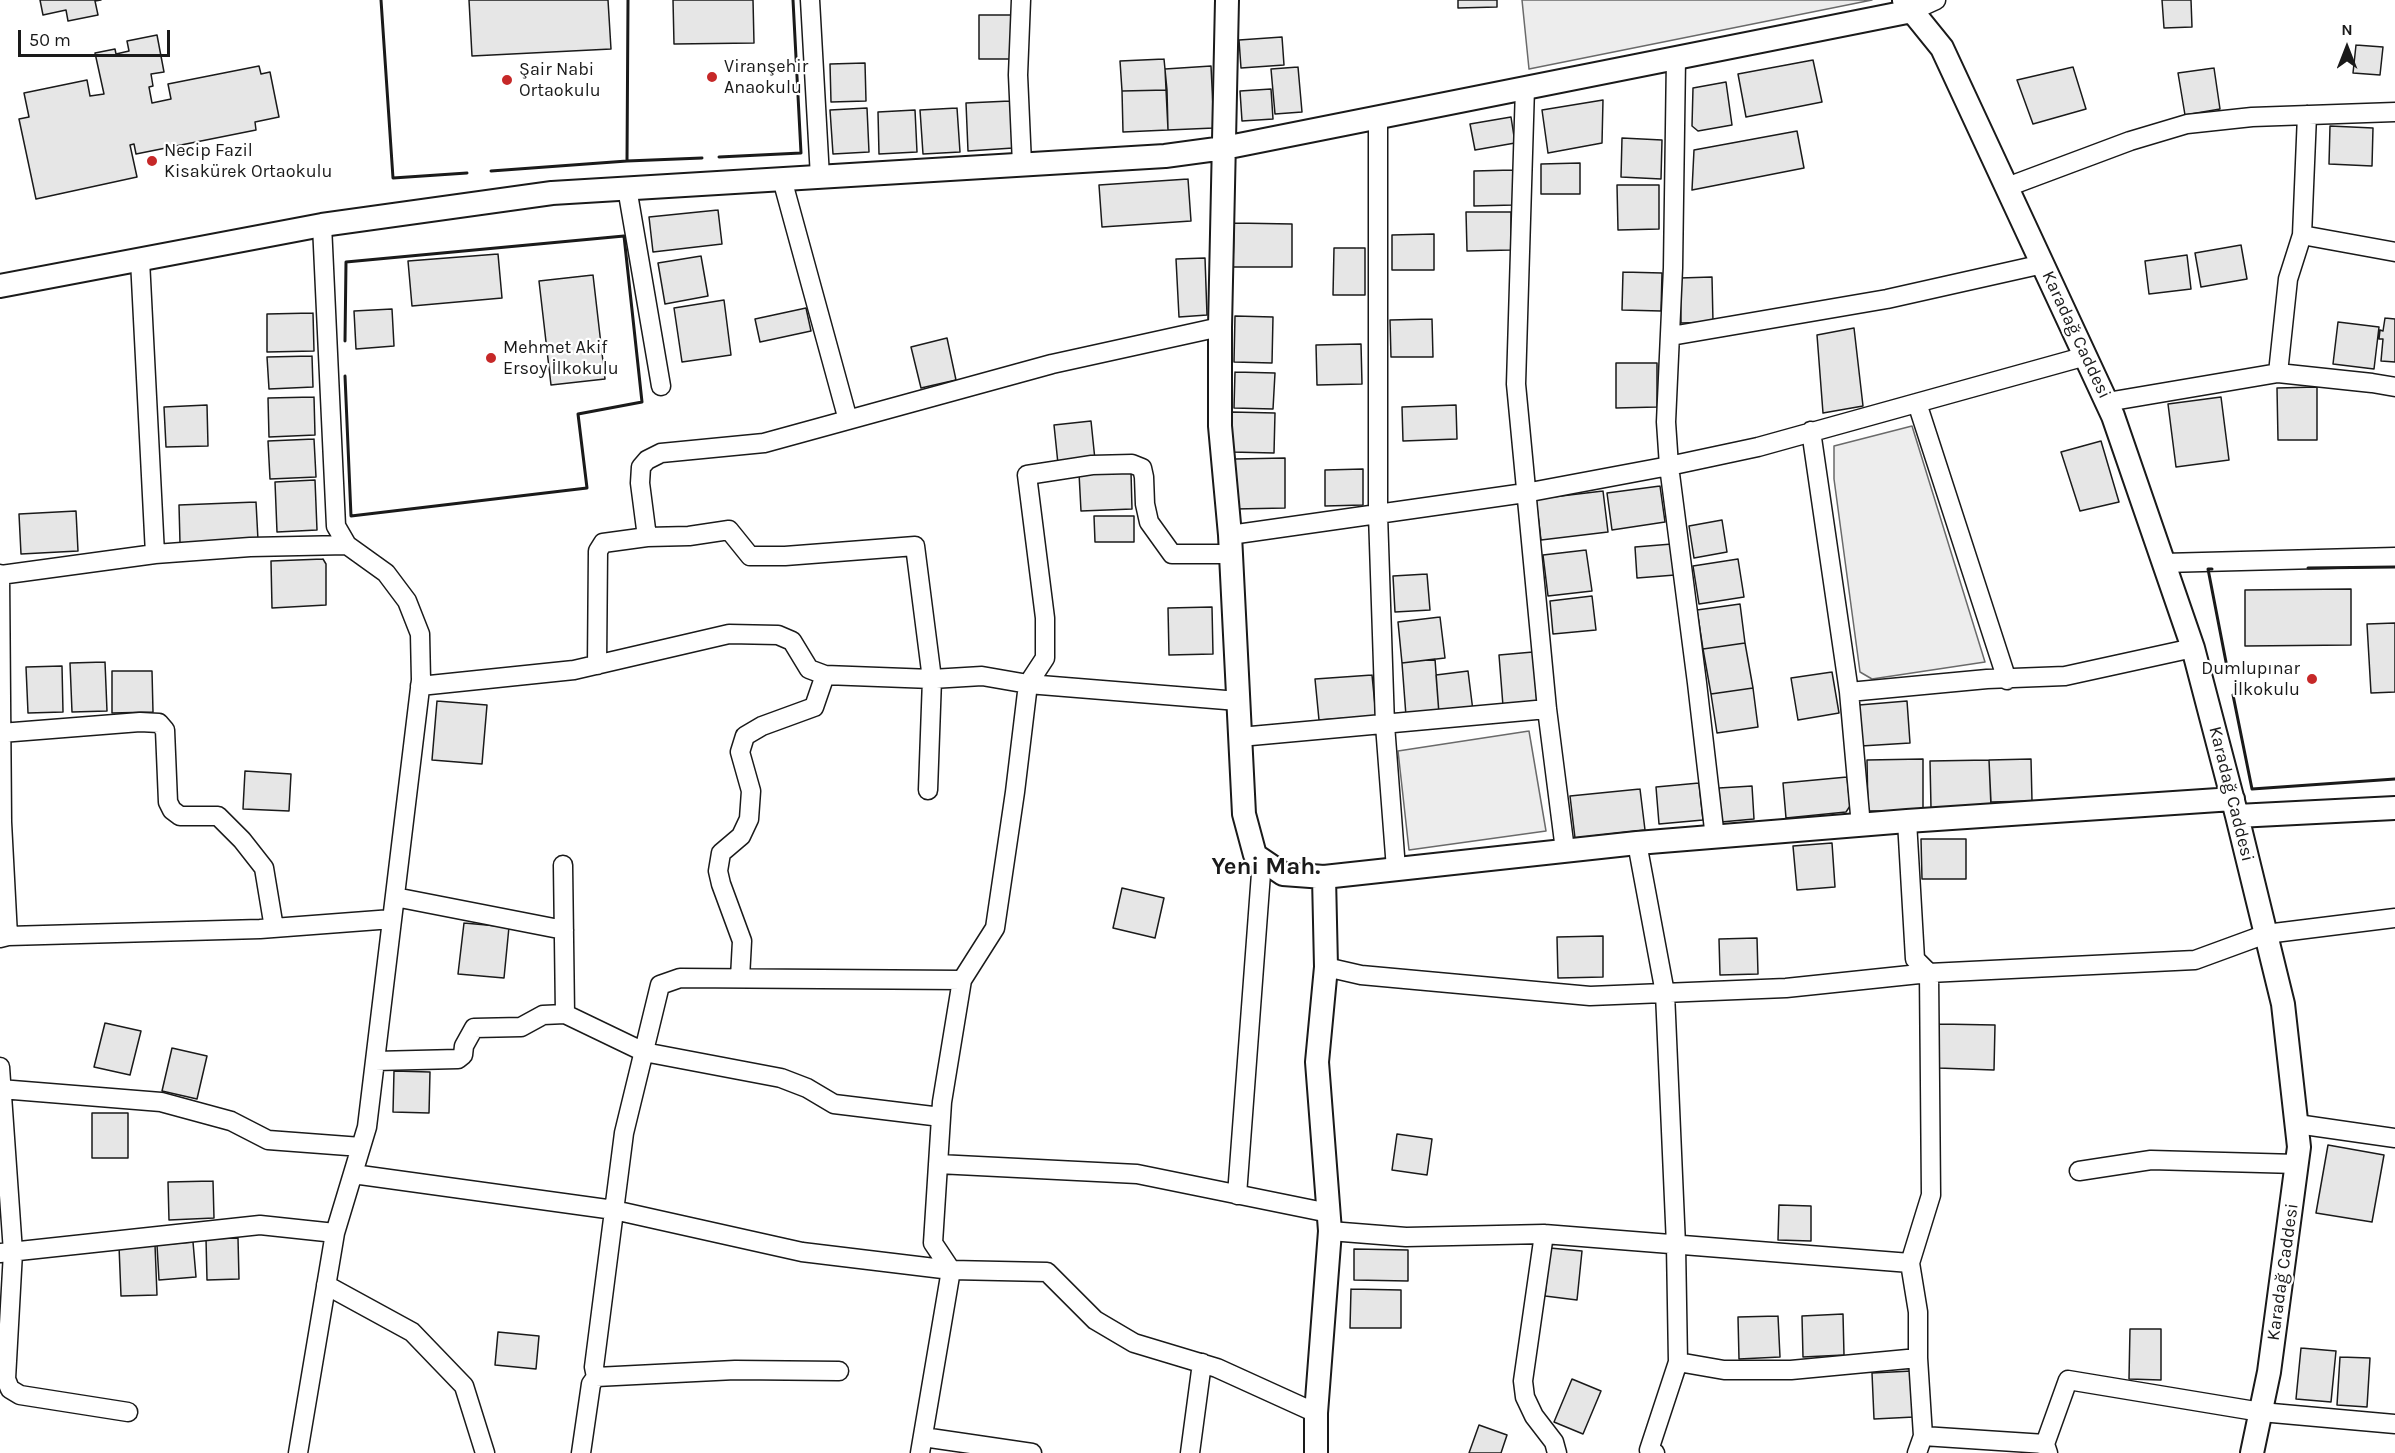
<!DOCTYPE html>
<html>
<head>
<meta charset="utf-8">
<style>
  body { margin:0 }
  #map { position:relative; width:2395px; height:1453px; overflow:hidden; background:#fff; font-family:Karla,sans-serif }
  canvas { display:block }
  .north { position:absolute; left:2317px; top:18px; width:60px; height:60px; -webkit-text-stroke:4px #fff; paint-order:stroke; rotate:0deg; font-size:16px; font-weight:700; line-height:24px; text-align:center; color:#1a1a1a }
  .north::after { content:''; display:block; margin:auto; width:21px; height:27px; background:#1a1a1a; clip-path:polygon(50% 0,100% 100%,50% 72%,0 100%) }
  .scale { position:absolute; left:18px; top:30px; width:152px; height:27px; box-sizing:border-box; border:3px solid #1a1a1a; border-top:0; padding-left:8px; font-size:18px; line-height:21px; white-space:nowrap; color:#1a1a1a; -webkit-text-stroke:4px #fff; paint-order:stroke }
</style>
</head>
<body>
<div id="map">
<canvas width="2395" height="1453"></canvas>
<div class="north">N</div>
<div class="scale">50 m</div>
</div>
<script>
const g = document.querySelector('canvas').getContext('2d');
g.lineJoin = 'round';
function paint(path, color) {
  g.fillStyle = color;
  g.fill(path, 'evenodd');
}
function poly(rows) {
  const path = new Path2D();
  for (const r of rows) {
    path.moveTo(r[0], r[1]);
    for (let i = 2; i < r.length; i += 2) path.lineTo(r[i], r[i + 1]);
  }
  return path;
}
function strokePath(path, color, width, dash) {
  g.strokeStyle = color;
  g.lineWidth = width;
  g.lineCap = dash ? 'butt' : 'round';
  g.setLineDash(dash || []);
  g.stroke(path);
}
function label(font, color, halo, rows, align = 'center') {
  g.font = font + ' Karla,sans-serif';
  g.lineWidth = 4.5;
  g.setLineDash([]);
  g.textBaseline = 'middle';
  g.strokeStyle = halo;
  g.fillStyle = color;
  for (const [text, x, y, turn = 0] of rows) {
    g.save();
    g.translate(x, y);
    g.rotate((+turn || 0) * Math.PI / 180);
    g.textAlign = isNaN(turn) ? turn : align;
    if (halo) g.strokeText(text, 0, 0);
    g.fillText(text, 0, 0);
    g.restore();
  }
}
const built = poly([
  [1522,0,1872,0,1529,69,1522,0],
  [1912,426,1985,662,1872,679,1860,672,1834,479,1834,446,1912,426],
  [1529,731,1546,831,1409,850,1398,751,1529,731]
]);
paint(built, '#ededed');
strokePath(built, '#6a6a6a', 1.5);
const building = poly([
  [40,0,101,0,95,1,98,15,68,21,66,10,43,15,40,0],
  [469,0,608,0,611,49,472,56,469,0],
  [673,0,753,0,754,43,674,44,673,0],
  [1458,0,1497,0,1497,7,1458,8,1458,0],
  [2162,0,2191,0,2192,27,2164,28,2162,0],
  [979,15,1011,15,1011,59,979,59,979,15],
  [157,35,164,72,151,74,153,86,149,87,152,103,171,99,168,84,259,66,261,74,270,72,279,117,255,122,256,130,136,154,134,144,130,145,137,177,36,199,19,119,29,117,24,93,87,80,90,96,104,94,95,53,115,49,116,54,129,51,127,41,157,35],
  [1282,37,1284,65,1241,68,1239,40,1282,37],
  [2356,45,2383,47,2380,75,2353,73,2356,45],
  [1164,59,1167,90,1122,91,1120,61,1164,59],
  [1813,60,1822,102,1746,117,1738,74,1813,60],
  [865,63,866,101,831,102,830,64,865,63],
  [1211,66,1214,128,1168,130,1165,69,1211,66],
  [1298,67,1302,112,1275,114,1271,69,1298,67],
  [2073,67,2086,109,2033,124,2017,80,2073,67],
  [2214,68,2220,109,2185,115,2178,73,2214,68],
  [1726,82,1732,125,1698,131,1692,126,1693,88,1726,82],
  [1271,89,1273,119,1242,121,1240,91,1271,89],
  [1167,90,1168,130,1123,132,1122,91,1167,90],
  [1603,100,1602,143,1548,153,1542,110,1603,100],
  [1010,101,1013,148,968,151,966,103,1010,101],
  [867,108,869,152,833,154,830,110,867,108],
  [957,108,960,152,923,154,920,110,957,108],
  [915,110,917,152,879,154,878,112,915,110],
  [1511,117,1515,143,1475,150,1470,124,1511,117],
  [2330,126,2373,128,2372,166,2329,164,2330,126],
  [1797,131,1804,168,1692,190,1694,150,1797,131],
  [1622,138,1662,140,1661,179,1621,177,1622,138],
  [1580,163,1580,194,1541,194,1541,164,1580,163],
  [1513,170,1514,205,1474,206,1474,171,1513,170],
  [1188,179,1191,221,1102,227,1099,185,1188,179],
  [1617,185,1659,185,1659,229,1618,230,1617,185],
  [718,210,722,244,653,252,649,217,718,210],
  [1466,212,1511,212,1511,250,1467,251,1466,212],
  [1234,223,1292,224,1292,267,1233,267,1234,223],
  [1434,234,1434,270,1392,270,1392,235,1434,234],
  [2241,245,2247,279,2201,287,2195,253,2241,245],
  [1334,248,1365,248,1365,295,1333,295,1334,248],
  [498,254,502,298,412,306,408,261,498,254],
  [2187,255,2191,289,2149,294,2145,261,2187,255],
  [701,256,708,296,665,304,658,263,701,256],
  [1205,258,1207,315,1179,317,1176,259,1205,258],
  [1623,272,1662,273,1661,311,1622,310,1623,272],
  [593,275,605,379,551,385,539,281,593,275],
  [1712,277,1713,322,1681,323,1680,278,1712,277],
  [724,300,731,355,682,362,674,308,724,300],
  [806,308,811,331,760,342,755,319,806,308],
  [392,309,394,346,356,349,354,311,392,309],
  [313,313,314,351,267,352,267,314,313,313],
  [1235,316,1273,317,1272,363,1234,362,1235,316],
  [2385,318,2395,319,2395,362,2381,361,2383,339,2379,339,2380,330,2383,331,2385,318],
  [1432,319,1433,357,1391,357,1390,320,1432,319],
  [2338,322,2379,327,2374,369,2333,364,2338,322],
  [1854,328,1863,406,1823,413,1817,335,1854,328],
  [947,338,956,380,921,388,911,347,947,338],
  [1361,344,1362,384,1317,385,1316,345,1361,344],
  [312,356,313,387,269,389,267,357,312,356],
  [1616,363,1657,363,1657,407,1616,408,1616,363],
  [1235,372,1275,373,1273,409,1234,408,1235,372],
  [2317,387,2317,440,2278,440,2277,388,2317,387],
  [314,397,315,435,269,437,268,398,314,397],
  [2221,397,2229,460,2176,467,2168,404,2221,397],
  [207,405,208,446,166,447,164,407,207,405],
  [1456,405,1457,439,1403,441,1402,407,1456,405],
  [1231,412,1275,413,1274,453,1231,452,1231,412],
  [1091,421,1095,460,1058,464,1054,425,1091,421],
  [314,439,316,477,270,479,268,441,314,439],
  [2101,441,2119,502,2080,511,2061,452,2101,441],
  [1285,458,1285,508,1235,509,1235,459,1285,458],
  [1363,469,1363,505,1325,506,1325,470,1363,469],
  [1131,472,1132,509,1081,511,1079,473,1131,472],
  [315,480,317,530,277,532,275,482,315,480],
  [1660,486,1665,522,1612,530,1607,493,1660,486],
  [1603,491,1608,532,1541,540,1536,499,1603,491],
  [256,502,258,540,180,543,179,505,256,502],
  [76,511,78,551,21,554,19,514,76,511],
  [1094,516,1134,516,1134,542,1095,542,1094,516],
  [1722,520,1727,552,1694,558,1689,526,1722,520],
  [1672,544,1675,575,1637,578,1635,547,1672,544],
  [1586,550,1592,591,1548,596,1543,555,1586,550],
  [323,559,326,564,326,605,272,608,271,561,323,559],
  [1738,559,1744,597,1699,604,1693,566,1738,559],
  [1427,574,1430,610,1395,612,1393,576,1427,574],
  [2351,589,2351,645,2245,646,2245,590,2351,589],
  [1592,596,1596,630,1553,634,1550,601,1592,596],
  [1740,604,1745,643,1703,649,1697,610,1740,604],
  [1212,607,1213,654,1169,655,1168,608,1212,607],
  [1440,617,1445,658,1402,663,1398,622,1440,617],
  [2395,623,2395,692,2371,693,2367,624,2395,623],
  [1745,643,1753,688,1711,694,1703,649,1745,643],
  [1533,652,1537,703,1503,706,1499,655,1533,652],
  [1435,659,1439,714,1406,716,1402,663,1435,659],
  [105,662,107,711,72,712,70,663,105,662],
  [62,666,63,712,28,713,26,667,62,666],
  [112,671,152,671,153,712,112,713,112,671],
  [1468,671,1473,711,1439,714,1436,675,1468,671],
  [1832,672,1839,713,1798,720,1791,678,1832,672],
  [1372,675,1376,716,1319,720,1315,679,1372,675],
  [1753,688,1758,727,1717,733,1711,694,1753,688],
  [437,701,487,705,482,764,432,760,437,701],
  [1907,701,1910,743,1861,746,1859,705,1907,701],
  [1923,759,1923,811,1868,811,1867,760,1923,759],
  [2031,759,2032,801,1991,802,1989,760,2031,759],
  [1989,760,1991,807,1931,808,1930,761,1989,760],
  [245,771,291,774,289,811,243,809,245,771],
  [1847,777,1850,806,1846,812,1786,818,1783,783,1847,777],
  [1699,783,1703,820,1659,824,1656,787,1699,783],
  [1752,786,1754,819,1721,822,1719,788,1752,786],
  [1640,789,1645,830,1575,838,1570,796,1640,789],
  [1921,839,1966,839,1966,879,1922,879,1921,839],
  [1832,843,1835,887,1797,890,1793,846,1832,843],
  [1122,888,1164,898,1155,938,1113,928,1122,888],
  [464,923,509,927,504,978,458,974,464,923],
  [1603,936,1603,977,1558,978,1557,937,1603,936],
  [1757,938,1758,974,1720,975,1719,939,1757,938],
  [105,1023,141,1031,130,1075,94,1067,105,1023],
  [1939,1024,1995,1025,1994,1070,1938,1068,1939,1024],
  [172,1048,207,1056,197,1099,162,1091,172,1048],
  [394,1071,430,1072,429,1113,393,1112,394,1071],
  [92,1113,128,1113,128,1158,92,1158,92,1113],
  [1397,1134,1432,1139,1427,1175,1392,1170,1397,1134],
  [2328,1145,2384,1155,2372,1222,2316,1213,2328,1145],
  [213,1181,214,1218,169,1220,168,1182,213,1181],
  [1779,1205,1811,1206,1811,1241,1778,1240,1779,1205],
  [238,1238,239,1279,207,1280,206,1239,238,1238],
  [193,1242,196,1277,159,1280,157,1245,193,1242],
  [155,1245,157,1295,121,1296,119,1246,155,1245],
  [1550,1248,1582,1251,1577,1300,1545,1296,1550,1248],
  [1354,1249,1408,1250,1408,1281,1354,1280,1354,1249],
  [1351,1289,1401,1290,1401,1328,1350,1328,1351,1289],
  [1843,1314,1844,1355,1803,1357,1802,1316,1843,1314],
  [1778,1316,1780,1357,1739,1359,1738,1317,1778,1316],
  [2130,1329,2161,1329,2161,1380,2129,1379,2130,1329],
  [498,1332,539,1336,536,1369,495,1365,498,1332],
  [2301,1348,2336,1351,2331,1402,2296,1399,2301,1348],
  [2340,1357,2370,1358,2367,1407,2337,1405,2340,1357],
  [1912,1371,1914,1417,1874,1419,1872,1373,1912,1371],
  [1572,1379,1601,1391,1583,1434,1554,1422,1572,1379],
  [1479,1425,1507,1435,1501,1453,1469,1453,1479,1425]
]);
paint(building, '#e6e6e6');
strokePath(building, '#1a1a1a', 1.5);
const minor = poly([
  [810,0,820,177],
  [1021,0,1018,75,1022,164],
  [1912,11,1936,0],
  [1676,58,1673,268,1666,422,1669,466,1697,683,1715,838],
  [1525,87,1516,384,1547,709,1565,850],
  [1378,116,1378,514,1385,725,1396,869],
  [782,179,848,420],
  [2007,187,2130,141,2187,124,2252,117,2395,112],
  [627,188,661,386],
  [2302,235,2395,252],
  [140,260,155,554],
  [1671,336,1887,299,2043,264],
  [2278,373,2288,279,2302,235,2307,115],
  [2107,402,2278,373,2372,383,2395,387],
  [1917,403,2007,680],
  [1811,431,1849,692,1861,826],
  [1230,535,1525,493,1669,466,1758,447,2086,356],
  [647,537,640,483,641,467,647,460,661,453,764,443,1052,364,1220,327],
  [2164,563,2395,557],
  [0,574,2,822,8,936],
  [0,575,155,554,250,547,347,545],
  [597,665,598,551,603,543,647,537,689,536,729,530,750,556,785,556,915,546,932,679,928,790],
  [420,686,574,670,729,634,778,635,792,641,809,669,825,675,932,679,982,676,1028,684,1238,701],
  [1849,692,1987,679,2065,676,2193,648],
  [1,733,140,722,159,723,165,730,168,802,172,810,180,816,218,816,242,840,264,868,274,928],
  [1240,737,1547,709],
  [1907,821,1915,959,1929,973,1931,1195,1910,1263,1918,1312,1918,1358,1923,1436,1917,1453],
  [1637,843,1665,993,1676,1245,1678,1362,1649,1450,1655,1453],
  [563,865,565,1014],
  [395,897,564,930],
  [0,938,8,936,260,929,392,919],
  [1326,967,1361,975,1590,996,1786,988,1929,973,2195,960,2266,934,2395,918],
  [740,978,742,941,721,884,718,871,721,853,741,836,749,819,751,791,740,752,745,736,762,726,814,707,825,675],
  [375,1061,458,1059,463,1055,464,1046,474,1028,521,1027,543,1015,565,1014,644,1052,781,1078,807,1088,834,1104,941,1117],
  [0,1067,13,1252,6,1379,10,1389,20,1395,128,1412],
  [0,1089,161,1102,231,1121,268,1140,361,1147],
  [2297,1124,2395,1138],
  [938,1164,1137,1174,1329,1213],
  [2079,1171,2151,1160,2297,1164],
  [353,1174,614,1210,802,1252,951,1270,1047,1272,1095,1320,1134,1343,1217,1368,1316,1413],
  [1237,1195,1262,860],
  [1330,1231,1406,1237,1544,1234,1910,1263],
  [1544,1234,1523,1381,1525,1397,1534,1416,1554,1442,1557,1453],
  [0,1253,260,1225,335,1233],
  [326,1285,412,1332,464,1386,485,1453],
  [1678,1362,1724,1370,1791,1370,1918,1358],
  [596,1377,594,1367,624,1133,660,985,680,978,962,980],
  [1923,1436,2045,1444],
  [923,1437,1032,1453],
  [298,1453,335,1233,367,1127,421,680,420,634,407,601,386,573,347,545,336,526,322,225],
  [581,1453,591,1384,596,1377,735,1370,839,1371],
  [920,1453,951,1270,933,1243,942,1102,962,980,995,928,1015,792,1028,684,1045,658,1045,618,1027,475,1092,465,1132,464,1142,468,1144,477,1145,504,1149,522,1172,554,1231,554],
  [1190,1453,1202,1363],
  [2048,1453,2045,1444,2068,1380,2261,1412,2395,1424]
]);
const tertiary = poly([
  [1227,0,1220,327,1220,426,1230,535,1244,814,1255,855,1283,874,1324,877,1637,843,1907,821,2233,799],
  [1904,1,1942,48,2113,416,2193,648,2237,816,2283,1004,2299,1147,2269,1372,2252,1453],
  [0,286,322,225,552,193,1165,156,1224,148,1912,11],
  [2237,816,2395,808],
  [1316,1453,1316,1413,1330,1231,1317,1062,1326,967,1324,877]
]);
strokePath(minor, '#1a1a1a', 21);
strokePath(tertiary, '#1a1a1a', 26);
strokePath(minor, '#fff', 18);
strokePath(tertiary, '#fff', 22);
strokePath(poly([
  [381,0,393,178,467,173],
  [719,157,801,153,793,0],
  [627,161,702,158],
  [491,171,627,161,628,0],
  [345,376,351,516,587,488,578,414,642,402,624,236,346,262,345,341],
  [2308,568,2395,567],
  [2212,569,2208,569,2226,662],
  [2233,695,2252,789,2395,779]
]), '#1a1a1a', 3);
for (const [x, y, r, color] of [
  [712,77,6,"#c62828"],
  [507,80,6,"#c62828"],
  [152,161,6,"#c62828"],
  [491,358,6,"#c62828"],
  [2312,679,6,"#c62828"]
]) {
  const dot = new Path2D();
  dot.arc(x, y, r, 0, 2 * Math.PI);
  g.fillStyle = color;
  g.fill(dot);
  strokePath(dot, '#fff', 2);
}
label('18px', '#1a1a1a', '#fff', [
  ["Viranşehir",724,67],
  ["Anaokulu",724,88],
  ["Şair Nabi",519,70],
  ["Ortaokulu",519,91],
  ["Necip Fazil",164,151],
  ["Kisakürek Ortaokulu",164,172],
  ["Mehmet Akif",503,348],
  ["Ersoy İlkokulu",503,369],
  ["Dumlupınar",2300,669,"right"],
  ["İlkokulu",2300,690,"right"]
], 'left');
label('18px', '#1a1a1a', '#fff', [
  ["Karadağ Caddesi",2076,335,65],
  ["Karadağ Caddesi",2231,794,76],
  ["Karadağ Caddesi",2283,1272,-82]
]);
label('bold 24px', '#1a1a1a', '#fff', [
  ["Yeni Mah.",1266,867]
]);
</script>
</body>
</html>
